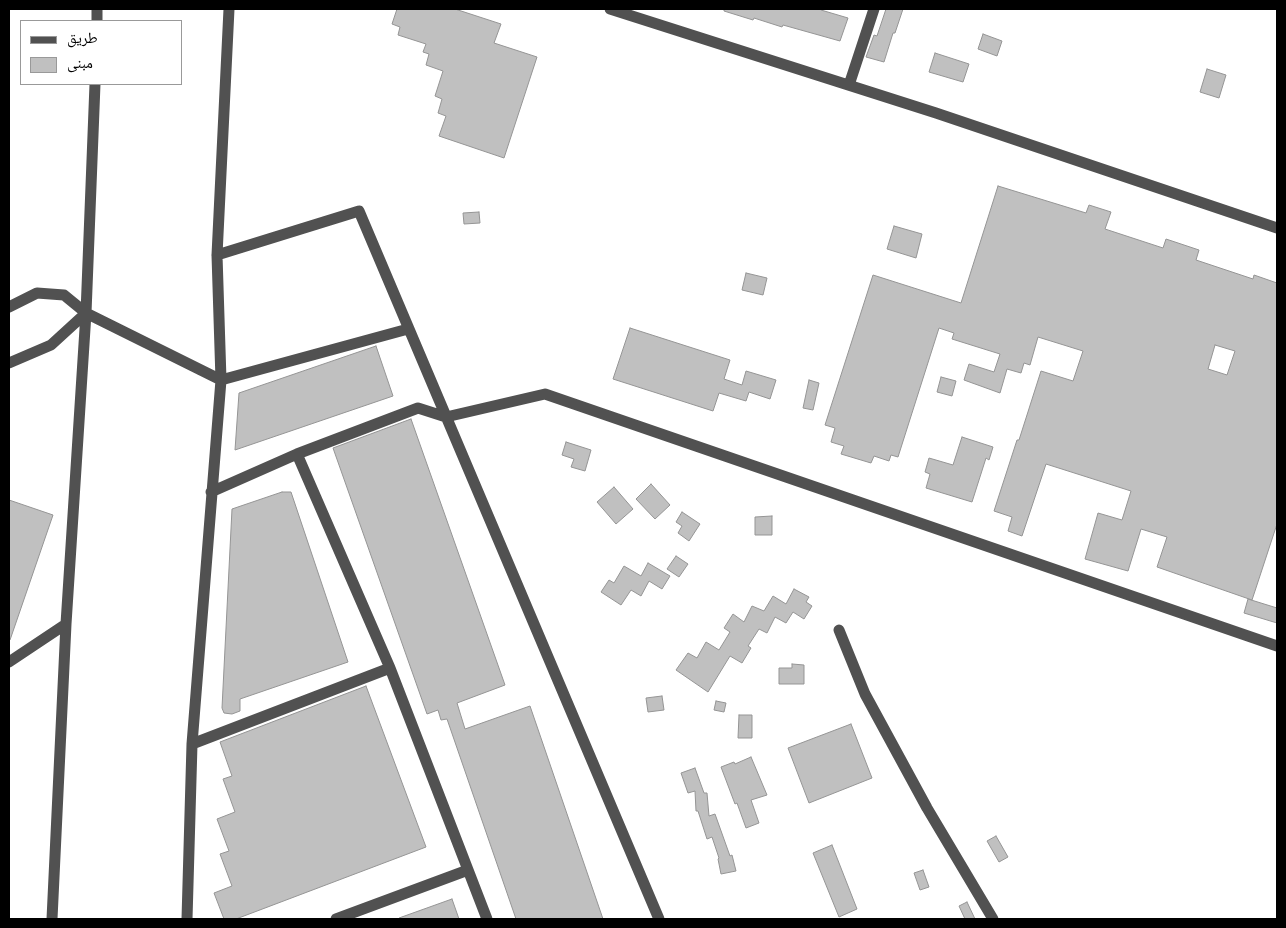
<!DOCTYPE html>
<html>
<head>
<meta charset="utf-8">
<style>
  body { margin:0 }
  #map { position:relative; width:1286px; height:928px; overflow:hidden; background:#fff; font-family:"Noto Sans","Noto Naskh Arabic",sans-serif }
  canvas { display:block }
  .frame { position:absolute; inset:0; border:10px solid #000; pointer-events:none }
  .legend { position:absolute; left:20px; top:20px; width:162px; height:65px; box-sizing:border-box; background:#fff; border:1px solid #999; margin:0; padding:6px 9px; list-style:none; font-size:15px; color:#000 }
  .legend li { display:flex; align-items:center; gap:10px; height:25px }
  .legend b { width:25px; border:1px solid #999 }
</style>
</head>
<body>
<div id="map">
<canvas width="1286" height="928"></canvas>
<div class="frame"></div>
<ul class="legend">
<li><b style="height:6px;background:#515151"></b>طريق</li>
<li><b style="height:14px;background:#c0c0c0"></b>مبنى</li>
</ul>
</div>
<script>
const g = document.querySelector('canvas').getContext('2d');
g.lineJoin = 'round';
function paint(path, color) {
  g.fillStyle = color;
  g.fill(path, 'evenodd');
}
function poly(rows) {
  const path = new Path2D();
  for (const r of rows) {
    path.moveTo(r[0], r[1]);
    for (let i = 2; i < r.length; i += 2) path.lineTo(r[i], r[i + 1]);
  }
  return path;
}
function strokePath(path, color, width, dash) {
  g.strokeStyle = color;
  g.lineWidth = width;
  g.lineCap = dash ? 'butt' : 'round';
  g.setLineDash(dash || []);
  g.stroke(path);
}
const building = poly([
  [397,9,455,9,501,24,494,43,537,57,504,158,439,136,446,116,438,113,442,99,435,96,443,71,426,65,429,54,423,52,426,44,398,35,400,27,392,24,397,9],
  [724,9,821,9,821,10,848,18,840,41,783,25,782,27,754,18,753,20,724,11,724,9],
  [886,9,903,9,895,33,893,33,884,62,866,57,874,35,877,36,886,9],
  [983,34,1002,41,997,56,978,49,983,34],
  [935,53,969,64,963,82,929,72,935,53],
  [1207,69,1226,75,1219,98,1200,92,1207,69],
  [998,186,1086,213,1089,205,1111,212,1105,229,1163,248,1166,239,1199,250,1196,260,1253,279,1254,275,1277,283,1277,524,1252,600,1157,567,1167,537,1141,529,1128,571,1085,559,1098,513,1122,520,1131,491,1046,464,1022,536,1008,531,1012,517,994,511,1017,440,1019,440,1041,371,1073,381,1083,351,1038,337,1030,365,1024,363,1021,373,1007,369,1000,393,964,380,969,364,994,372,1000,354,952,339,954,333,939,328,898,457,891,455,889,461,874,456,871,463,841,454,844,446,831,442,835,428,825,425,873,275,961,303,998,186],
  [1215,345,1235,351,1227,375,1208,369,1215,345],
  [479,212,480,223,464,224,463,213,479,212],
  [894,226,922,234,916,258,887,249,894,226],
  [746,273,767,278,763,295,742,290,746,273],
  [630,328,730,360,724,379,742,385,746,371,776,380,770,399,749,392,746,401,719,393,713,411,613,379,630,328],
  [376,346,393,396,235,450,239,393,376,346],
  [941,377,956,381,952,396,937,392,941,377],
  [809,380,819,383,813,410,803,408,809,380],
  [411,419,505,685,457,703,465,729,530,706,603,919,516,919,447,719,441,720,438,710,427,714,333,448,411,419],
  [962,437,993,447,989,460,986,458,972,502,926,488,930,474,925,472,929,458,953,465,962,437],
  [566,442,591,450,585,471,571,467,574,459,562,455,566,442],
  [651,484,670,505,655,519,636,499,651,484],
  [614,487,633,509,616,524,597,502,614,487],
  [282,492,291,492,348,662,240,699,240,711,232,714,224,713,222,708,232,509,282,492],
  [9,500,53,515,10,640,9,639,9,500],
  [682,512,700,524,689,541,678,533,682,526,676,522,682,512],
  [772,516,772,535,755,535,755,517,772,516],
  [676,556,688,564,679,577,667,569,676,556],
  [648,563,670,576,662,589,649,581,641,596,631,590,621,605,601,592,609,580,614,583,624,566,641,576,648,563],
  [794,589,809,597,806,602,812,606,804,619,793,612,786,623,775,617,767,633,759,629,748,646,751,648,742,663,730,656,708,692,676,670,688,653,697,658,706,642,719,650,730,632,724,628,733,614,744,622,752,606,764,611,773,596,786,604,794,589],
  [1248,599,1277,608,1277,623,1244,613,1248,599],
  [792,664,804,665,804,684,779,684,779,668,792,668,792,664],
  [366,686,426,847,236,919,224,919,214,893,232,886,220,854,229,851,217,819,235,812,223,779,232,776,220,742,366,686],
  [662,696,664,710,648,712,646,698,662,696],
  [716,701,726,703,724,712,714,710,716,701],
  [739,715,752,715,752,738,738,738,739,715],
  [851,724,872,778,809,803,788,748,851,724],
  [751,757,767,795,751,800,759,823,746,828,737,803,735,804,721,767,734,762,735,764,751,757],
  [695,768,704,793,707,793,709,816,715,814,730,856,732,855,736,871,721,874,718,859,719,858,712,837,707,839,698,811,696,811,695,791,688,793,681,773,695,768],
  [996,836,1008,857,999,862,987,841,996,836],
  [832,845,857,909,839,917,813,853,832,845],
  [923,870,929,887,920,890,914,873,923,870],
  [452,899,459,919,399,919,399,918,452,899],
  [967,902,975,919,965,919,959,906,967,902]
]);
paint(building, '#c0c0c0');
strokePath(building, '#959595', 1);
strokePath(poly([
  [610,9,936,113,1277,228],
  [97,21,97,9],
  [849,85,874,9],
  [217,255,359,211,659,919],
  [9,307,37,293,64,295,86,313,221,380,408,329],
  [9,363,51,345,86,313],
  [297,454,418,408,446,417,545,394,1277,646],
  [211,492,297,454,390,668,487,919],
  [839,630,865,694,927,808,993,919],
  [9,662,66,624],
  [192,744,390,668],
  [52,919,66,624,86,313,95,84],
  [187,919,192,744,221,380,217,255,229,9],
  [336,919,468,870]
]), '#515151', 11);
</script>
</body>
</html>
